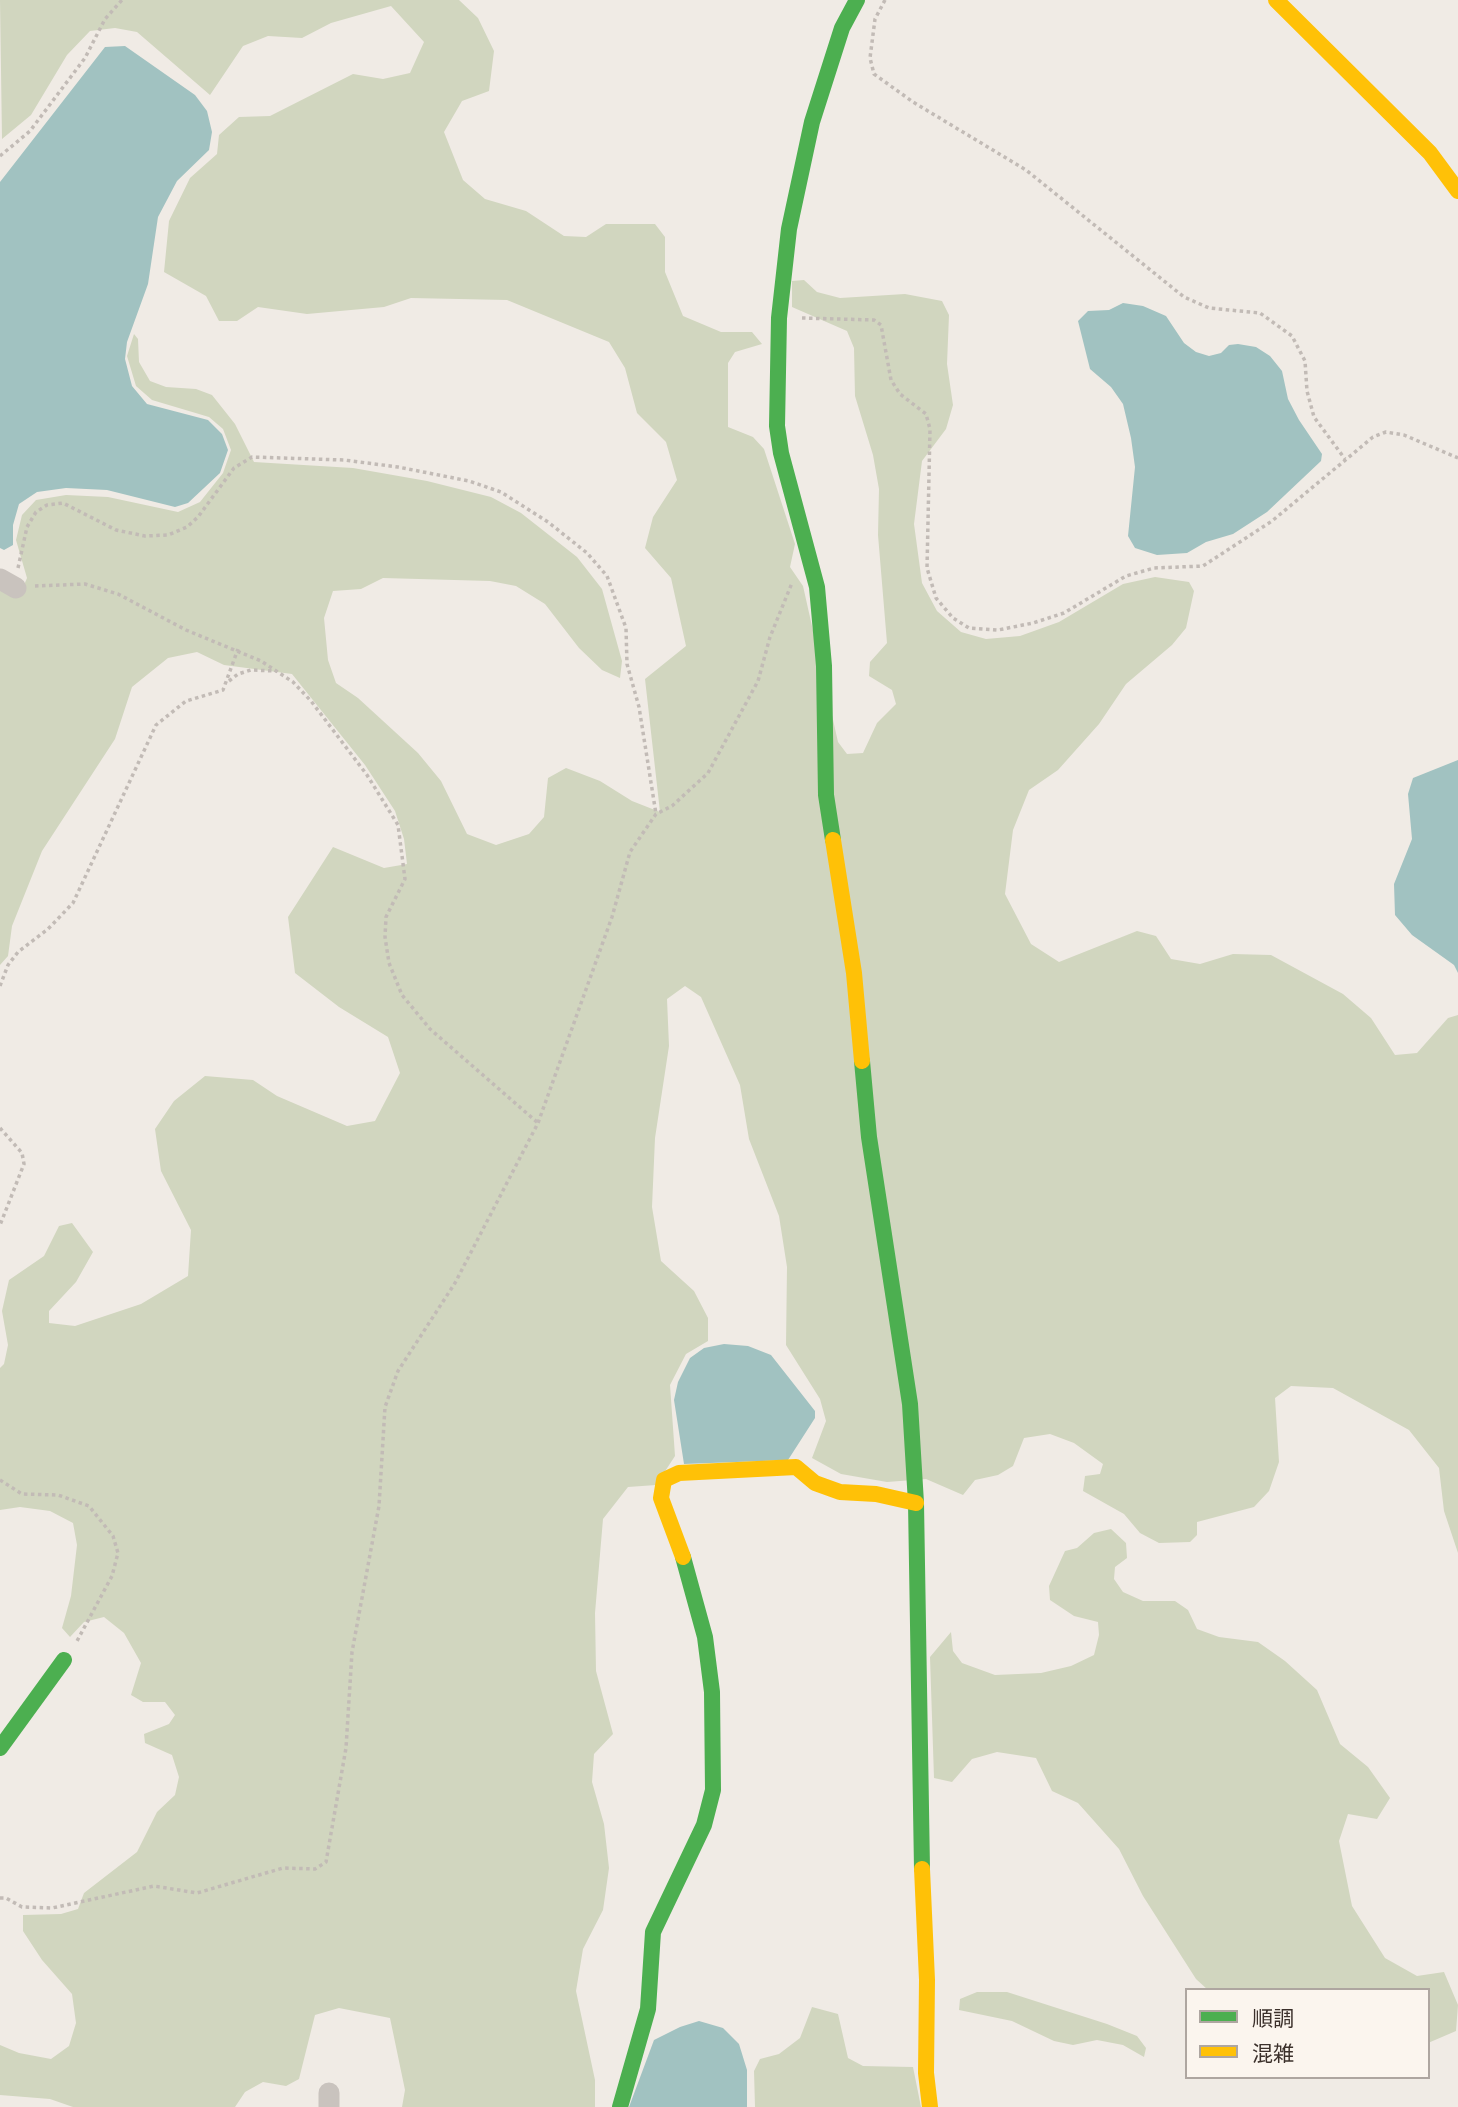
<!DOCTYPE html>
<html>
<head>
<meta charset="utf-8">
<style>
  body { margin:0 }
  #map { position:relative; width:1458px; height:2107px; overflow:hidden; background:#f0ebe5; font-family:"Asap Condensed","Noto Sans JP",sans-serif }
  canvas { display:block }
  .legend { position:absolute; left:1185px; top:1988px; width:245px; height:91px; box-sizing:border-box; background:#fbf5ee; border:2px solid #aea6a0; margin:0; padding:9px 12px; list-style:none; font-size:21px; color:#3b302b }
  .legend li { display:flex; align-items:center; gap:14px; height:35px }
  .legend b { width:35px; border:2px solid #aea6a0 }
</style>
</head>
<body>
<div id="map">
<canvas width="1458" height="2107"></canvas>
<ul class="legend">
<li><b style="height:9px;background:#4caf50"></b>順調</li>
<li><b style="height:9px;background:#ffc107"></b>混雑</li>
</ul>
</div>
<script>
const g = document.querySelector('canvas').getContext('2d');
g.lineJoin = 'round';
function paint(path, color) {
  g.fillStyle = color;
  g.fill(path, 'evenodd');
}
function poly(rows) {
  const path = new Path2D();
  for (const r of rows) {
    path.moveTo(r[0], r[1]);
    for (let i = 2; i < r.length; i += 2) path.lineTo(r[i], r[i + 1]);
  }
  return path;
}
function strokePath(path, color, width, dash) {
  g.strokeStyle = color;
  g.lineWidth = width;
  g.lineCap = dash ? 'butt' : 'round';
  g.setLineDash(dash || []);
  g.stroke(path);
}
paint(poly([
  [0,0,459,0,478,18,494,51,489,91,462,101,444,132,463,180,485,199,526,211,564,236,586,237,606,224,655,224,665,237,665,272,683,316,721,332,752,332,762,344,735,352,728,363,728,427,753,437,764,449,795,544,790,567,803,586,838,742,847,754,863,753,877,723,896,704,892,690,869,676,870,662,887,643,878,535,879,489,873,455,855,396,854,348,847,331,792,307,792,281,804,280,817,292,840,298,905,294,942,301,949,315,947,364,953,405,946,429,922,461,914,524,922,583,937,611,961,632,986,639,1020,636,1059,622,1123,584,1155,577,1189,582,1194,591,1186,628,1172,645,1126,684,1099,724,1058,770,1029,790,1013,830,1005,894,1031,944,1059,962,1137,931,1156,936,1171,959,1200,964,1233,954,1271,955,1343,994,1371,1018,1395,1055,1417,1053,1448,1018,1458,1015,1458,1553,1444,1511,1439,1468,1409,1430,1333,1388,1291,1386,1275,1398,1279,1462,1269,1491,1254,1507,1197,1522,1197,1535,1190,1542,1159,1543,1140,1533,1124,1514,1083,1491,1085,1476,1100,1474,1103,1464,1074,1443,1050,1434,1024,1438,1013,1466,998,1475,975,1480,963,1495,926,1479,887,1482,841,1474,812,1458,826,1421,820,1399,786,1345,787,1267,779,1216,749,1139,740,1085,701,997,685,986,667,999,669,1046,655,1138,652,1207,661,1261,694,1291,708,1318,708,1341,686,1354,670,1385,675,1456,656,1485,628,1487,603,1519,595,1613,596,1671,613,1734,594,1754,592,1782,604,1824,609,1868,603,1910,583,1949,576,1991,595,2080,595,2107,402,2107,405,2090,390,2018,339,2008,315,2015,299,2079,286,2086,263,2082,245,2092,235,2107,73,2107,50,2099,0,2095,0,2045,19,2053,51,2059,69,2046,76,2023,72,1994,42,1960,23,1931,23,1915,61,1914,78,1909,84,1893,137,1852,157,1812,175,1795,179,1777,172,1755,145,1743,144,1734,169,1724,175,1715,165,1702,143,1702,131,1695,141,1663,124,1633,104,1617,84,1622,70,1637,62,1628,71,1596,77,1545,73,1523,50,1511,20,1507,0,1510,0,1368,4,1364,8,1345,2,1311,9,1280,44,1256,59,1226,72,1223,93,1252,76,1282,49,1311,49,1323,75,1326,141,1304,188,1276,191,1230,161,1171,155,1129,174,1101,205,1076,253,1080,277,1096,347,1126,375,1121,400,1073,388,1037,339,1007,295,973,288,917,333,847,384,868,407,864,404,839,395,811,365,765,292,674,224,665,197,652,168,658,132,687,115,739,42,851,12,926,8,956,0,965,0,588,19,597,27,578,16,540,22,515,36,500,66,495,108,497,178,512,200,502,223,473,231,450,223,429,209,417,152,400,136,386,127,356,134,334,138,339,139,362,150,381,166,387,196,389,212,395,235,424,254,462,353,468,427,481,491,497,521,513,577,557,602,589,622,661,620,678,602,670,579,648,545,604,516,586,490,581,383,578,361,589,333,591,324,618,328,660,336,683,358,698,418,753,441,781,467,834,496,845,529,834,544,817,548,778,566,768,600,781,632,801,660,812,645,679,686,646,671,578,645,548,653,517,677,480,666,442,637,413,625,368,609,342,507,300,411,298,384,307,307,314,258,307,237,321,219,321,206,296,164,272,169,221,190,178,217,154,219,135,239,117,270,116,353,74,383,79,410,73,424,42,391,6,331,23,302,38,268,36,243,46,210,95,137,32,115,28,90,31,67,55,31,115,2,139],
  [1111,1529,1126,1543,1127,1558,1115,1567,1114,1579,1123,1592,1143,1601,1175,1601,1188,1610,1197,1629,1219,1637,1258,1642,1285,1661,1317,1690,1340,1744,1368,1767,1390,1798,1377,1819,1348,1814,1339,1841,1352,1906,1385,1958,1417,1976,1444,1972,1458,2005,1456,2031,1428,2043,1428,1990,1208,1990,1196,1979,1143,1896,1119,1849,1078,1803,1052,1791,1036,1758,997,1752,972,1759,952,1782,934,1778,930,1657,951,1632,953,1651,962,1663,995,1675,1041,1673,1071,1666,1094,1655,1099,1635,1098,1622,1074,1616,1050,1600,1049,1586,1065,1551,1077,1548,1094,1533],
  [977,1992,1007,1992,1107,2024,1137,2036,1146,2048,1144,2057,1123,2045,1097,2040,1073,2045,1054,2041,1012,2021,959,2010,960,1999],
  [812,2007,838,2014,848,2058,863,2066,913,2067,921,2107,755,2107,754,2071,760,2059,779,2054,800,2038]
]), '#d1d6bf');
paint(poly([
  [125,46,195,95,207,111,212,132,209,150,177,181,158,217,148,284,127,342,125,359,132,386,147,404,208,420,222,434,228,450,220,473,188,503,175,507,107,490,66,488,37,492,19,504,13,525,13,545,4,550,0,548,0,182,105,47],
  [1123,303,1143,306,1166,316,1184,343,1196,352,1209,356,1221,353,1229,345,1238,344,1256,347,1270,356,1282,371,1288,399,1299,420,1322,454,1321,461,1267,512,1233,534,1206,542,1187,553,1157,555,1135,548,1128,536,1135,467,1131,438,1123,404,1111,387,1090,369,1078,321,1088,311,1109,310],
  [1458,760,1458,973,1454,965,1412,935,1395,915,1394,884,1412,839,1408,794,1413,778],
  [724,1344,748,1346,771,1355,815,1411,815,1418,788,1460,684,1464,674,1400,678,1382,690,1358,704,1348],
  [699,2021,723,2028,739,2044,747,2070,747,2107,629,2107,654,2040,680,2027]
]), '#a1c2c1');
strokePath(poly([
  [885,0,875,19,870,58,874,74,913,102,1026,170,1184,297,1209,308,1260,313,1292,336,1305,361,1307,391,1314,417,1345,459],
  [0,156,30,131,85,58,105,19,122,0],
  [802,318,874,320,881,325,891,380,900,394,926,414,930,429,927,568,936,598,953,618,969,628,998,630,1033,623,1064,613,1126,576,1154,568,1203,566,1272,521,1373,437,1386,432,1404,435,1458,458],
  [18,568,27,527,36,512,47,505,63,503,116,530,145,536,168,535,187,527,198,517,234,468,252,457,344,460,398,467,469,481,501,492,548,522,587,553,607,576,626,628,627,664,639,707,656,814],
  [35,586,85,584,118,594,186,630,261,661,293,682,311,701,367,775,398,825,405,879,386,917,385,937,389,963,402,995,430,1029,538,1123],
  [229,681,238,674,251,670,277,671],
  [0,986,8,965,18,952,48,929,73,903,156,725,186,701,223,690,238,649],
  [0,1128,22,1153,24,1164,0,1225],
  [0,1480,22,1494,58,1495,89,1506,113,1536,118,1553,112,1576,77,1641],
  [0,1898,6,1898,22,1907,52,1908,154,1886,197,1893,283,1868,315,1869,326,1862,346,1748,352,1652,379,1506,385,1407,398,1371,455,1283,538,1123,612,917,630,852,656,814,672,806,708,773,758,681,770,637,792,583]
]), '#c2bbb6', 3.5, [3.5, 3.5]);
strokePath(poly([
  [0,579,16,588],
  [329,2107,329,2093]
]), '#c9c3be', 21);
strokePath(poly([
  [833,840,826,795,824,666,817,587,781,453,777,426,779,318,789,229,812,122,842,28,857,0],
  [862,1061,869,1137,910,1404,916,1503,922,1869],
  [0,1748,64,1660],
  [620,2107,648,2009,653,1932,704,1825,713,1790,712,1692,705,1637,683,1557]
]), '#4caf50', 16);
strokePath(poly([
  [1276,0,1430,153,1458,191],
  [833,840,854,973,862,1061],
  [683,1557,661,1498,664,1480,679,1473,796,1467,815,1483,840,1492,876,1494,916,1503],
  [922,1869,927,1980,926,2073,930,2107]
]), '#ffc107', 16);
</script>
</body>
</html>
